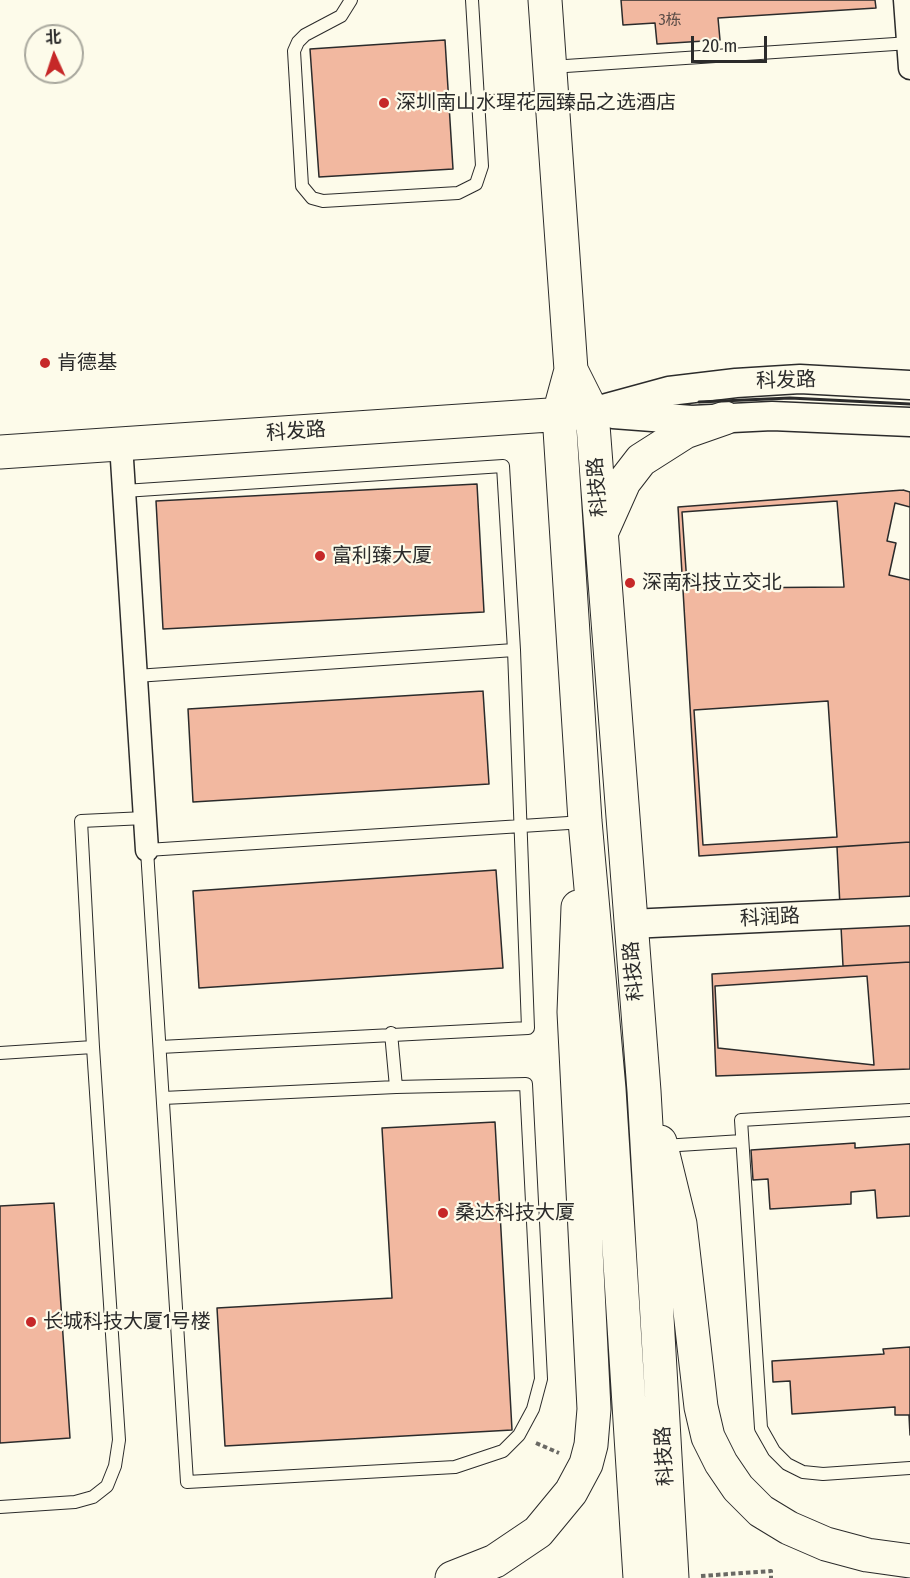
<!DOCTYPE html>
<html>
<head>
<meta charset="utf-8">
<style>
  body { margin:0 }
  #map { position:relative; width:910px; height:1578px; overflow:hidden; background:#fdfbea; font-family:"Fira Sans Condensed","Noto Sans SC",sans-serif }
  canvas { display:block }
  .north { position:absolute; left:24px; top:24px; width:60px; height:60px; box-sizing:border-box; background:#fdfbea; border:2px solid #a9a89e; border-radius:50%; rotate:357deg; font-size:16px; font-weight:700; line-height:24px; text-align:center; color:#2b2b2b }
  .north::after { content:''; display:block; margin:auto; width:21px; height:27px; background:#c62828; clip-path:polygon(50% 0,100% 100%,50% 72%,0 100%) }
  .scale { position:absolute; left:691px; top:36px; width:76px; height:27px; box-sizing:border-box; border:3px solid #2b2b2b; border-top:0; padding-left:8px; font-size:18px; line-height:21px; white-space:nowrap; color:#2b2b2b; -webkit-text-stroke:4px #fdfbea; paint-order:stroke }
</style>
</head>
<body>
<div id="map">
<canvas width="910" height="1578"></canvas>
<div class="north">北</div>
<div class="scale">20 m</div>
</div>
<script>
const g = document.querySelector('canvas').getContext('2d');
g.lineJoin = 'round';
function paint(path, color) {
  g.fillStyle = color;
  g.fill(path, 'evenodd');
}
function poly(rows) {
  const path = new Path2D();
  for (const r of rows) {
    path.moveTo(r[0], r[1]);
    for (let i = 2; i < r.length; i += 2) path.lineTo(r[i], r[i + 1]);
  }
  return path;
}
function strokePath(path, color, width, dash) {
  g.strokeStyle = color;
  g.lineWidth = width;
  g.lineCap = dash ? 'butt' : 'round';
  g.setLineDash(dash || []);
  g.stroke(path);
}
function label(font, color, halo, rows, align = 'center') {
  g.font = font + ' "Fira Sans Condensed","Noto Sans SC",sans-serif';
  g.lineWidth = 4.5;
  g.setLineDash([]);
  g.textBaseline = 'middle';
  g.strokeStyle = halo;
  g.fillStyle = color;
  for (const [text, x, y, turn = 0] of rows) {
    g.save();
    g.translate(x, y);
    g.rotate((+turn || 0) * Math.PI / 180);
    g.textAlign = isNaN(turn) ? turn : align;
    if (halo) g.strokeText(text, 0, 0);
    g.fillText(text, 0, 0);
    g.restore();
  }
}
const building = poly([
  [621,0,875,0,876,8,718,18,720,40,657,44,655,23,623,25,621,0],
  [445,40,453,169,319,177,310,49,445,40],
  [477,484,484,612,163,629,156,501,477,484],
  [903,490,910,492,910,842,699,856,678,507,903,490],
  [837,501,844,587,715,588,715,582,687,584,682,512,837,501],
  [895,503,910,507,910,580,889,575,896,543,887,541,895,503],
  [483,691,489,784,193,802,188,709,483,691],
  [828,701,837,837,703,845,694,710,828,701],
  [910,842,910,962,843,966,837,847,910,842],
  [496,870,503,968,199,988,193,891,496,870],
  [910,962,910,1069,716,1076,712,974,910,962],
  [867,976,874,1065,718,1048,715,986,867,976],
  [495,1122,512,1430,225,1446,217,1308,392,1298,382,1128,495,1122],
  [855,1143,855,1148,910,1144,910,1216,877,1218,875,1190,851,1192,851,1204,770,1209,768,1179,753,1180,751,1150,855,1143],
  [54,1203,70,1438,0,1443,0,1206,54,1203],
  [910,1347,910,1435,909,1415,895,1415,895,1407,792,1414,790,1381,773,1382,772,1361,884,1354,883,1349,910,1347]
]);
paint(building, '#f2b8a0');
strokePath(building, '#2b2b2b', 1.5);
const service = poly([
  [351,0,341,16,305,35,298,42,294,51,302,186,312,198,323,201,458,193,476,184,482,166,472,0],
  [551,67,910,43],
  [478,102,552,97],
  [124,491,503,466,514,650,528,1028,160,1047],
  [136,676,514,650],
  [391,1033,396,1087],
  [0,1053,93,1047],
  [163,1098,396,1087,526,1084,541,1379,533,1409,519,1435,503,1451,455,1467,187,1482,147,850,584,822],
  [910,1110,741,1120,761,1428,774,1451,787,1464,803,1472,823,1474,910,1468],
  [663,1146,742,1141],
  [0,1507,75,1502,93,1497,107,1486,115,1466,119,1440,93,1047,81,821,145,818]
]);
const minor = poly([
  [905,0,910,68],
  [121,444,147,850]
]);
const tertiary = poly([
  [592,412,669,391,736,383,800,379,910,385],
  [613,414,692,420,772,416,910,422],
  [630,924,910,911]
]);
const secondary = poly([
  [545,0,571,370,559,414,585,821,609,1089,640,1578],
  [571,370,592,412,644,1091,672,1578],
  [0,452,579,413],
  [603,529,624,482,641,460,685,432,725,418],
  [660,1142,680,1224,701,1407,708,1437,721,1463,738,1488,761,1511,789,1528,826,1544,867,1555,910,1561],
  [452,1578,495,1561,538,1532,571,1492,586,1464,591,1445,594,1409,574,1012,578,907]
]);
strokePath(service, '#2b2b2b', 14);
strokePath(minor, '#2b2b2b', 25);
strokePath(tertiary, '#2b2b2b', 31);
strokePath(secondary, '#2b2b2b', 35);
strokePath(poly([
  [536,1443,559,1453],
  [701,1576,771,1571,771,1578]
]), '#6a6964', 4, [4.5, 3]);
strokePath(service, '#fdfbea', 12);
strokePath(minor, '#fdfbea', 22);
strokePath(tertiary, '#fdfbea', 28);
strokePath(secondary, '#fdfbea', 33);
strokePath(poly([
  [699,402,790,398,910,404]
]), '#2b2b2b', 3);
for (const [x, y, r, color] of [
  [384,103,6,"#c62828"],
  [45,363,6,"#c62828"],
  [320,556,6,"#c62828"],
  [630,583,6,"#c62828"],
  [443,1213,6,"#c62828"],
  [31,1322,6,"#c62828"]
]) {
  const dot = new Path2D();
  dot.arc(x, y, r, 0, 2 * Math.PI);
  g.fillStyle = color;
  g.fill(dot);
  strokePath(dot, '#fdfbea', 2);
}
label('16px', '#5d4e48', null, [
  ["3栋",670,21]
]);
label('20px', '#2b2b2b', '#fdfbea', [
  ["深圳南山水瑆花园臻品之选酒店",396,103],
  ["肯德基",57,363],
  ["富利臻大厦",332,556],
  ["深南科技立交北",642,583],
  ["桑达科技大厦",455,1213],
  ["长城科技大厦1号楼",43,1322]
], 'left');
label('20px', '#2b2b2b', '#fdfbea', [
  ["科发路",786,381,-2],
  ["科发路",296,432,-4],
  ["科技路",598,487,-94],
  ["科润路",770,918,-3],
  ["科技路",634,971,-95],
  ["科技路",665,1456,-93]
]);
</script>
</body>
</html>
